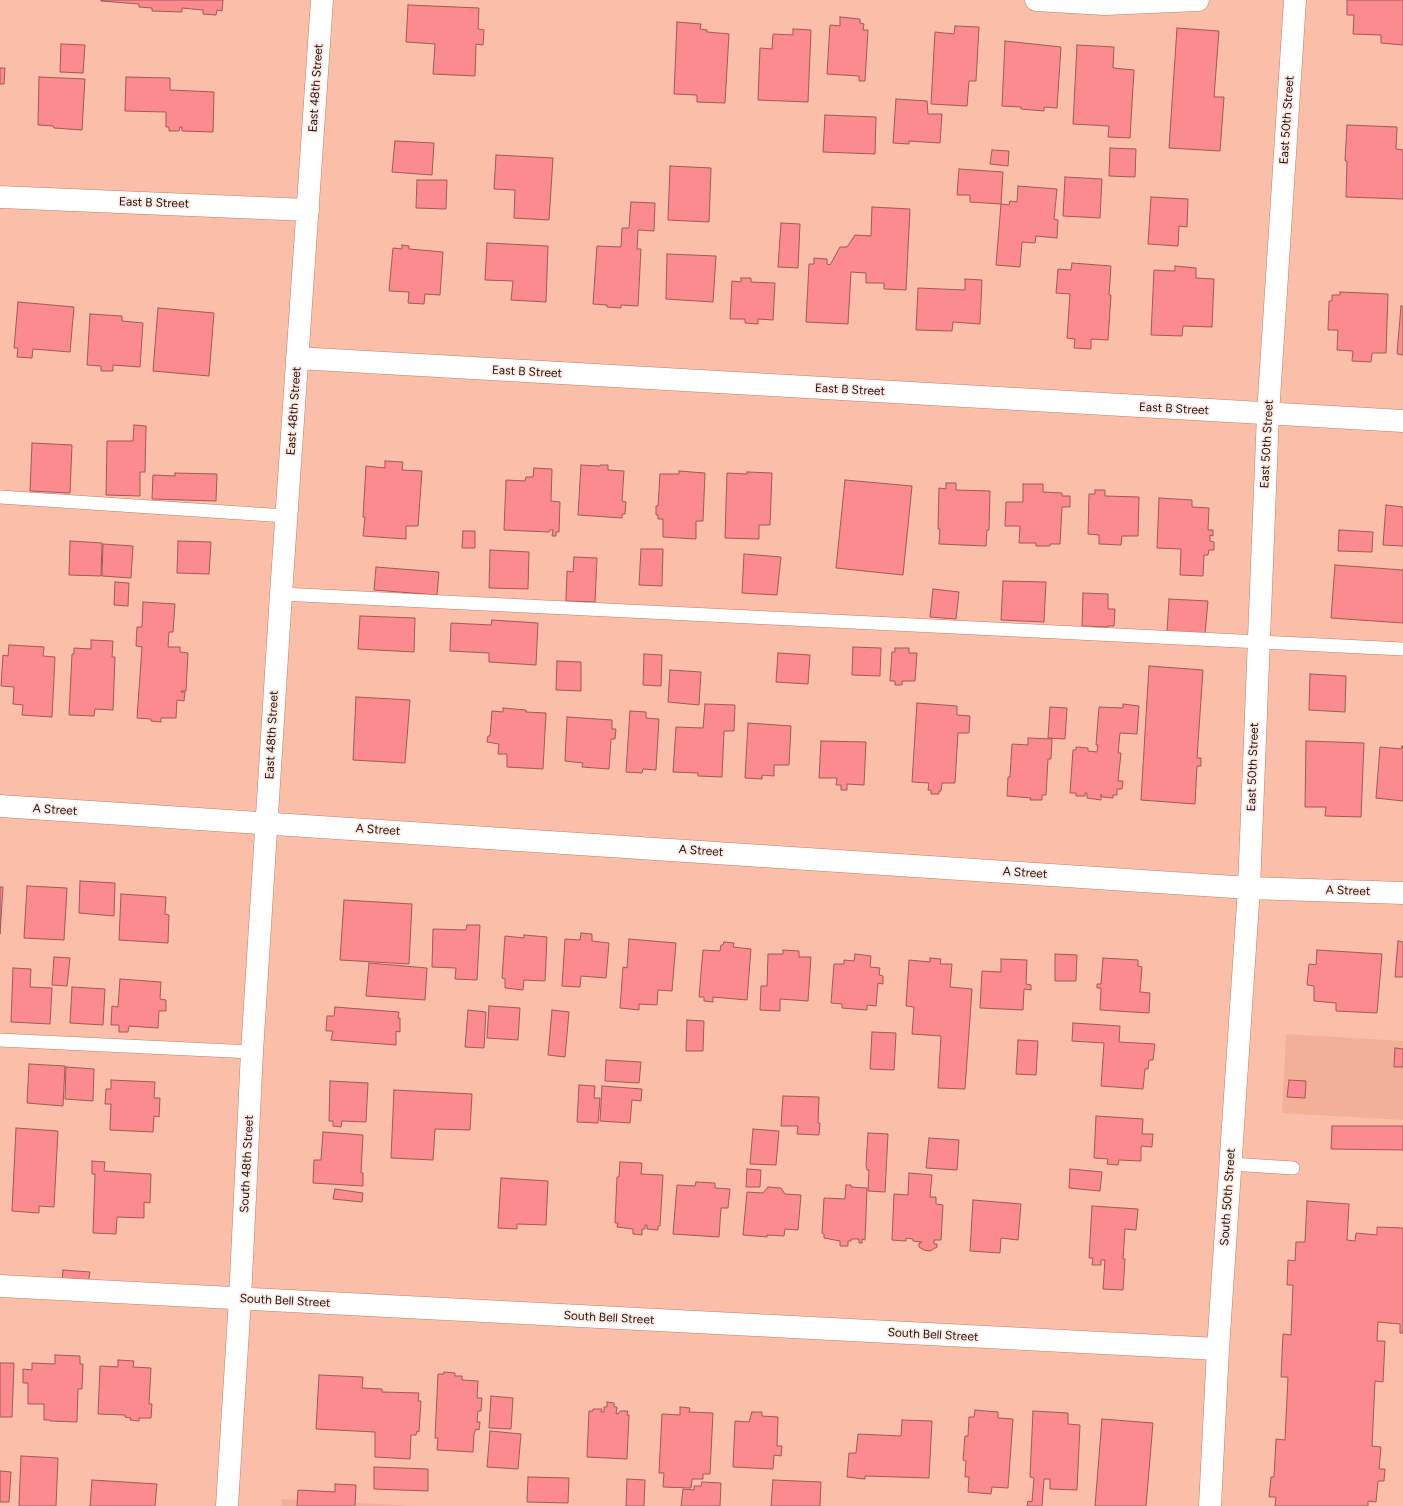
<!DOCTYPE html>
<html>
<head>
<meta charset="utf-8">
<style>
  body { margin:0 }
  canvas { display:block; background:#fbbea9 }
</style>
</head>
<body>
<canvas width="1403" height="1506"></canvas>
<script>
const g = document.querySelector('canvas').getContext('2d');
g.lineJoin = 'round';
function paint(path, color) {
  g.fillStyle = color;
  g.fill(path, 'evenodd');
}
function poly(rows) {
  const path = new Path2D();
  for (const r of rows) {
    path.moveTo(r[0], r[1]);
    for (let i = 2; i < r.length; i += 2) path.lineTo(r[i], r[i + 1]);
  }
  return path;
}
function strokePath(path, color, width, dash) {
  g.strokeStyle = color;
  g.lineWidth = width;
  g.lineCap = dash ? 'butt' : 'round';
  g.setLineDash(dash || []);
  g.stroke(path);
}
function label(font, color, halo, rows, align = 'center') {
  g.font = font + ' Figtree,sans-serif';
  g.lineWidth = 3.5;
  g.setLineDash([]);
  g.textBaseline = 'middle';
  g.strokeStyle = halo;
  g.fillStyle = color;
  for (const [text, x, y, turn = 0] of rows) {
    g.save();
    g.translate(x, y);
    g.rotate((+turn || 0) * Math.PI / 180);
    g.textAlign = isNaN(turn) ? turn : align;
    if (halo) g.strokeText(text, 0, 0);
    g.fillText(text, 0, 0);
    g.restore();
  }
}
paint(poly([
  [1286,1034,1403,1041,1403,1120,1282,1113],
  [282,1499,418,1506,282,1506]
]), '#f2b099');
const building = poly([
  [101,0,223,0,222,11,217,10,216,15,203,14,203,10,182,8,182,12,152,11,152,8,139,7,139,4,101,1,101,0],
  [1347,0,1403,0,1403,45,1381,43,1381,35,1353,34,1354,15,1347,15,1347,0],
  [408,5,479,8,478,29,484,30,483,45,476,44,475,76,433,74,435,44,406,42,408,5],
  [840,17,860,19,860,23,864,24,863,30,868,30,865,81,859,81,859,76,827,74,830,25,840,26,840,17],
  [677,22,701,24,700,29,707,30,707,32,729,34,725,103,697,102,697,95,674,94,677,22],
  [955,26,979,27,976,81,969,81,967,106,931,104,935,32,954,34,955,26],
  [1177,28,1219,31,1214,97,1224,97,1220,151,1169,148,1177,28],
  [793,29,811,30,808,102,758,100,760,48,772,49,773,34,793,35,793,29],
  [1005,41,1061,47,1057,108,1044,107,1044,111,1021,109,1021,107,1002,106,1005,41],
  [61,44,85,45,83,73,60,72,61,44],
  [1077,45,1114,47,1113,68,1134,70,1130,138,1108,137,1109,126,1073,124,1077,45],
  [0,68,5,68,4,84,0,84,0,68],
  [39,77,85,79,82,130,54,128,53,126,38,125,39,77],
  [126,77,170,78,170,90,214,92,213,132,182,131,182,127,180,127,179,131,169,131,169,127,166,127,166,112,125,111,126,77],
  [896,99,927,101,928,114,942,114,940,143,909,141,909,144,893,143,896,99],
  [825,115,876,117,875,154,823,152,825,115],
  [1347,125,1397,127,1396,149,1403,150,1403,199,1346,197,1347,161,1345,161,1347,125],
  [395,141,434,143,432,175,392,172,395,141],
  [1110,148,1136,149,1135,177,1109,176,1110,148],
  [992,150,1009,151,1008,166,990,164,992,150],
  [496,155,553,158,549,220,514,218,515,190,494,189,496,155],
  [670,166,711,168,709,222,668,220,670,166],
  [959,169,1003,172,1001,204,970,202,970,195,957,195,959,169],
  [1065,177,1102,179,1100,218,1063,216,1065,177],
  [417,180,447,180,446,209,416,208,417,180],
  [1018,186,1057,189,1054,219,1058,220,1057,238,1036,236,1035,243,1022,242,1020,267,996,265,1001,204,1009,205,1010,201,1017,202,1018,186],
  [1151,197,1188,199,1187,227,1179,226,1178,246,1148,244,1151,197],
  [631,202,655,203,654,231,638,230,637,249,641,249,638,306,621,305,621,308,607,307,607,305,593,304,597,246,621,247,622,228,629,228,631,202],
  [872,207,910,209,906,290,884,289,884,283,866,283,866,273,851,272,848,324,806,322,809,264,814,264,814,258,827,259,827,264,830,265,840,247,847,247,855,235,871,236,872,207],
  [781,223,800,224,798,268,778,267,781,223],
  [487,243,548,246,546,302,511,300,513,281,485,280,487,243],
  [402,245,409,246,409,249,443,252,440,295,425,294,424,304,408,303,409,292,389,291,393,248,402,249,402,245],
  [667,254,716,256,713,302,666,299,667,254],
  [1072,263,1111,266,1109,295,1111,295,1108,340,1091,339,1091,349,1074,348,1075,339,1067,338,1070,294,1056,293,1058,269,1071,270,1072,263],
  [1175,266,1196,268,1196,278,1214,279,1212,327,1183,326,1182,336,1151,335,1154,270,1175,271,1175,266],
  [741,278,751,278,751,282,775,283,773,320,758,319,758,324,745,323,745,319,730,319,732,281,741,282,741,278],
  [965,279,982,280,980,324,953,322,952,331,916,330,918,288,965,290,965,279],
  [1340,292,1388,294,1386,353,1372,353,1371,362,1352,361,1353,351,1337,350,1338,330,1328,330,1329,301,1332,301,1332,295,1340,295,1340,292],
  [18,302,74,307,70,352,33,349,32,358,17,357,18,348,14,348,18,302],
  [1401,306,1403,306,1403,355,1397,354,1401,306],
  [158,308,214,313,209,376,153,371,158,308],
  [90,314,122,316,122,321,143,323,140,367,113,365,113,371,101,371,101,366,87,365,90,314],
  [134,425,146,426,145,472,140,472,140,496,106,495,107,441,133,441,134,425],
  [32,443,72,445,70,493,30,491,32,443],
  [385,461,403,462,402,470,422,471,418,526,406,526,406,539,363,536,365,517,363,517,366,466,385,468,385,461],
  [581,465,600,466,600,465,608,465,608,470,624,471,622,501,626,502,625,514,622,514,622,518,578,515,581,465],
  [534,468,552,469,551,501,560,502,559,532,556,532,556,536,552,536,553,530,550,530,549,532,504,530,506,480,525,481,526,477,533,477,534,468],
  [679,471,705,473,703,521,696,521,696,539,663,537,663,519,658,519,658,515,656,515,656,506,658,506,660,474,679,474,679,471],
  [747,472,772,473,770,525,759,525,759,539,725,538,727,473,747,474,747,472],
  [175,473,217,474,216,501,152,499,153,475,175,476,175,473],
  [845,480,912,486,903,575,836,568,845,480],
  [946,483,956,483,956,490,990,491,989,530,987,530,986,546,939,544,940,529,938,529,939,488,946,489,946,483],
  [1023,484,1043,484,1043,492,1062,493,1062,496,1070,496,1070,507,1062,507,1060,544,1050,544,1050,546,1036,546,1036,543,1019,543,1020,526,1005,526,1006,502,1023,502,1023,484],
  [1095,490,1105,490,1105,496,1139,497,1138,536,1122,536,1121,545,1099,544,1099,535,1088,534,1089,494,1095,494,1095,490],
  [1159,498,1192,500,1192,507,1209,508,1208,530,1213,530,1213,536,1210,535,1210,541,1214,542,1214,550,1209,550,1208,555,1204,555,1203,576,1180,575,1181,549,1157,548,1159,498],
  [1386,505,1403,507,1403,546,1383,545,1386,505],
  [1339,530,1373,532,1372,552,1338,551,1339,530],
  [463,531,475,531,475,548,462,548,463,531],
  [70,541,102,543,101,576,69,575,70,541],
  [178,541,211,542,209,574,177,573,178,541],
  [103,544,133,546,131,578,102,576,103,544],
  [641,549,663,549,662,586,639,585,641,549],
  [490,550,529,552,528,589,489,588,490,550],
  [744,554,781,557,777,595,742,593,744,554],
  [574,557,597,558,595,602,566,601,567,571,573,572,574,557],
  [1335,565,1403,570,1403,623,1331,618,1335,565],
  [376,567,439,572,437,595,374,590,376,567],
  [1003,581,1046,582,1044,622,1001,620,1003,581],
  [115,582,129,583,128,606,114,605,115,582],
  [933,589,959,592,956,619,930,617,933,589],
  [1083,593,1108,594,1108,609,1115,609,1114,626,1108,626,1108,627,1082,626,1083,593],
  [1169,599,1208,601,1205,634,1167,632,1169,599],
  [143,602,175,604,173,632,169,632,168,647,180,647,180,652,188,653,186,691,181,691,181,692,185,692,184,701,177,700,176,718,161,718,161,722,151,721,151,719,137,718,142,647,136,646,137,627,142,627,143,602],
  [360,616,415,618,414,652,358,649,360,616],
  [492,620,538,623,536,665,489,662,489,653,450,651,451,623,491,625,492,620],
  [91,640,113,641,112,657,115,657,113,710,95,709,94,716,69,715,72,654,74,654,74,648,91,649,91,640],
  [9,645,44,647,43,656,55,657,52,717,22,715,23,705,13,704,14,687,1,686,3,655,8,656,9,645],
  [853,647,881,648,880,676,852,675,853,647],
  [895,648,909,648,909,653,917,653,915,681,902,681,902,685,895,685,895,681,890,681,892,652,895,652,895,648],
  [778,653,810,655,808,684,776,682,778,653],
  [644,654,662,655,661,686,643,685,644,654],
  [557,661,581,662,581,691,556,690,557,661],
  [1149,666,1203,670,1197,758,1201,758,1201,766,1197,766,1195,804,1141,800,1149,666],
  [670,670,701,672,699,705,668,702,670,670],
  [1310,674,1346,676,1345,712,1309,710,1310,674],
  [356,697,410,700,405,763,353,760,356,697],
  [917,703,957,706,957,715,970,716,969,733,958,733,955,783,942,783,941,791,939,791,939,794,931,794,931,790,928,790,929,783,912,782,917,703],
  [705,704,735,705,734,731,724,731,722,777,698,776,698,773,673,772,676,727,703,728,705,704],
  [1123,704,1139,706,1137,734,1120,733,1118,753,1121,753,1118,781,1123,781,1122,789,1117,789,1117,795,1113,795,1113,798,1102,797,1101,794,1101,800,1087,798,1087,793,1085,793,1085,796,1076,796,1076,793,1070,793,1073,750,1076,750,1076,747,1088,748,1088,751,1097,752,1098,745,1096,745,1099,707,1123,708,1123,704],
  [1050,707,1067,708,1065,739,1048,738,1050,707],
  [503,708,526,710,526,712,546,713,543,769,507,767,507,754,498,754,499,744,487,742,488,736,490,736,492,711,503,712,503,708],
  [630,711,646,712,646,718,659,719,656,770,643,769,642,773,626,772,630,711],
  [567,717,612,720,612,729,616,729,615,739,611,739,609,769,582,767,583,763,565,761,567,717],
  [748,723,791,726,789,765,774,765,774,776,762,775,762,779,745,778,748,723],
  [1028,738,1052,739,1051,759,1048,759,1046,795,1042,795,1042,800,1030,800,1031,798,1007,796,1008,777,1010,777,1012,744,1028,745,1028,738],
  [821,741,866,742,864,785,847,784,847,790,841,790,841,785,836,785,837,778,819,778,821,741],
  [1306,741,1364,743,1361,817,1325,816,1326,807,1305,807,1306,741],
  [1402,746,1403,746,1403,801,1376,798,1380,747,1401,749,1402,746],
  [80,881,115,883,114,916,79,913,80,881],
  [27,886,67,888,64,940,24,938,27,886],
  [0,887,3,887,0,934,0,887],
  [121,894,166,897,165,914,169,915,168,943,119,940,121,894],
  [344,900,412,904,409,964,340,960,344,900],
  [467,925,480,925,477,980,455,979,456,968,432,967,433,929,466,930,467,925],
  [581,933,592,934,592,941,609,943,606,978,581,976,580,987,562,986,565,939,580,940,581,933],
  [524,935,547,937,545,981,524,980,523,990,505,988,505,979,502,978,505,936,524,938,524,935],
  [629,939,676,943,672,991,658,990,657,1005,639,1004,639,1010,620,1008,623,967,627,968,629,939],
  [1398,941,1403,942,1403,977,1395,977,1398,941],
  [724,942,734,943,733,947,751,949,747,1000,713,997,713,1002,704,1001,704,997,699,997,703,950,720,951,721,945,723,945,724,942],
  [783,950,799,951,799,957,811,957,808,1001,780,999,780,1011,760,1010,761,986,767,986,768,954,783,954,783,950],
  [1317,950,1382,954,1377,1013,1336,1011,1336,1003,1314,1001,1314,986,1307,985,1309,964,1316,965,1317,950],
  [855,954,871,956,870,967,880,968,879,975,883,976,883,984,878,983,876,1006,867,1005,867,1010,842,1008,842,1004,831,1003,834,964,844,964,844,960,854,961,855,954],
  [1055,954,1077,955,1076,981,1055,981,1055,954],
  [54,957,70,958,67,986,52,985,54,957],
  [930,958,941,959,940,964,952,964,950,987,972,989,965,1089,938,1088,941,1036,912,1034,914,1007,906,1006,909,960,930,962,930,958],
  [1103,958,1138,960,1138,966,1142,967,1140,992,1150,993,1149,1013,1100,1010,1101,988,1097,988,1097,984,1101,984,1103,958],
  [1001,959,1027,960,1026,984,1031,985,1031,990,1024,989,1023,1010,980,1008,982,971,1001,972,1001,959],
  [369,963,427,968,425,1000,366,996,369,963],
  [13,968,31,969,30,987,52,988,50,1024,11,1022,13,968],
  [120,979,161,982,160,999,166,1000,166,1011,159,1011,158,1028,129,1026,128,1032,119,1032,119,1025,111,1025,112,1006,118,1007,120,979],
  [72,987,105,989,103,1025,70,1023,72,987],
  [489,1006,520,1008,518,1040,487,1038,489,1006],
  [335,1007,399,1012,398,1018,400,1018,400,1032,396,1031,396,1045,331,1040,333,1031,326,1031,327,1016,334,1016,335,1007],
  [468,1010,486,1012,484,1048,465,1047,468,1010],
  [552,1010,569,1012,565,1057,548,1055,552,1010],
  [687,1020,704,1021,703,1051,686,1051,687,1020],
  [1073,1023,1120,1026,1119,1042,1155,1044,1153,1060,1149,1060,1148,1069,1145,1069,1143,1089,1101,1086,1104,1043,1072,1041,1073,1023],
  [872,1032,896,1033,894,1070,870,1069,872,1032],
  [1018,1040,1038,1041,1036,1075,1016,1074,1018,1040],
  [1395,1048,1403,1049,1403,1067,1394,1067,1395,1048],
  [606,1060,641,1062,639,1083,605,1081,606,1060],
  [29,1064,65,1066,63,1106,27,1103,29,1064],
  [66,1067,94,1069,93,1101,65,1099,66,1067],
  [111,1080,155,1082,154,1098,160,1098,159,1117,154,1116,153,1132,110,1130,111,1104,105,1104,106,1089,111,1089,111,1080],
  [1289,1080,1306,1081,1305,1098,1287,1097,1289,1080],
  [330,1081,368,1083,366,1122,342,1121,341,1127,333,1126,333,1121,329,1121,330,1081],
  [579,1085,595,1086,594,1098,600,1098,598,1123,577,1122,579,1085],
  [602,1086,642,1089,641,1101,632,1100,630,1123,600,1121,602,1086],
  [394,1090,472,1094,470,1130,435,1129,433,1160,391,1158,394,1090],
  [783,1096,819,1097,818,1123,820,1123,819,1135,797,1134,798,1126,781,1126,783,1096],
  [1096,1116,1143,1119,1142,1134,1153,1134,1152,1147,1141,1146,1141,1161,1119,1160,1118,1165,1107,1164,1108,1159,1094,1158,1096,1116],
  [1332,1126,1403,1126,1403,1150,1331,1149,1332,1126],
  [16,1128,58,1131,54,1207,39,1206,39,1213,12,1211,16,1128],
  [753,1129,779,1131,776,1165,750,1164,753,1129],
  [323,1132,363,1135,361,1173,363,1173,363,1186,313,1183,314,1160,321,1160,323,1132],
  [868,1133,888,1134,885,1192,868,1191,869,1170,867,1170,866,1165,868,1133],
  [929,1138,959,1140,957,1170,926,1168,929,1138],
  [92,1161,105,1162,104,1171,151,1174,150,1203,144,1202,144,1218,117,1217,116,1234,93,1233,95,1174,92,1174,92,1161],
  [620,1162,642,1163,641,1174,663,1175,660,1226,658,1226,658,1230,647,1229,647,1225,645,1225,645,1229,642,1229,642,1235,633,1234,633,1229,617,1227,618,1223,615,1223,617,1177,619,1177,620,1162],
  [747,1169,761,1170,760,1187,746,1187,747,1169],
  [1070,1169,1102,1172,1100,1191,1069,1188,1070,1169],
  [909,1173,932,1175,930,1197,936,1197,936,1204,943,1205,941,1240,934,1240,934,1244,937,1244,937,1247,930,1251,924,1250,919,1247,919,1243,921,1243,922,1242,913,1241,913,1239,906,1238,906,1241,892,1240,894,1194,908,1195,909,1173],
  [501,1178,548,1181,546,1225,517,1224,517,1229,498,1228,501,1178],
  [696,1182,715,1183,715,1188,730,1189,728,1208,721,1208,719,1237,673,1234,677,1185,695,1186,696,1182],
  [846,1185,851,1185,851,1187,867,1188,865,1240,862,1239,862,1243,859,1243,859,1239,851,1239,851,1241,848,1241,848,1246,840,1246,840,1241,824,1238,824,1234,822,1233,824,1198,845,1199,846,1185],
  [768,1187,781,1188,785,1194,801,1195,798,1230,785,1229,784,1236,767,1235,767,1237,743,1235,747,1192,763,1193,768,1187],
  [335,1189,363,1193,362,1202,333,1199,335,1189],
  [973,1200,1021,1204,1018,1240,1001,1238,1000,1253,970,1251,973,1200],
  [1307,1201,1349,1204,1347,1240,1355,1241,1356,1233,1377,1235,1377,1227,1403,1228,1403,1333,1400,1333,1400,1324,1378,1322,1377,1341,1385,1341,1383,1382,1375,1381,1372,1446,1381,1447,1379,1469,1385,1469,1384,1481,1378,1481,1376,1502,1368,1501,1368,1506,1275,1506,1276,1497,1269,1497,1271,1477,1274,1477,1276,1439,1285,1440,1288,1377,1281,1377,1283,1334,1291,1335,1293,1285,1287,1285,1288,1260,1295,1261,1296,1242,1305,1242,1307,1201],
  [1092,1206,1138,1209,1136,1230,1125,1229,1123,1259,1125,1259,1123,1290,1103,1289,1105,1260,1101,1260,1101,1265,1092,1265,1093,1258,1089,1258,1092,1206],
  [63,1270,90,1272,88,1284,62,1282,63,1270],
  [55,1355,80,1356,80,1364,83,1364,82,1389,78,1389,77,1422,50,1421,50,1420,44,1420,44,1404,28,1404,28,1383,23,1383,23,1369,32,1370,32,1363,55,1364,55,1355],
  [118,1360,134,1361,133,1367,151,1368,149,1404,152,1404,151,1418,139,1418,139,1421,130,1420,131,1418,125,1417,125,1415,98,1414,100,1366,118,1367,118,1360],
  [0,1363,14,1363,12,1417,0,1417,0,1363],
  [444,1372,455,1373,455,1376,462,1376,462,1380,478,1381,477,1398,482,1398,481,1411,478,1411,477,1422,480,1422,479,1430,476,1429,474,1434,473,1452,437,1450,438,1438,435,1438,438,1374,444,1374,444,1372],
  [319,1375,363,1377,362,1388,382,1389,382,1392,419,1393,418,1401,421,1401,419,1432,417,1431,416,1435,411,1435,410,1459,375,1457,375,1432,316,1429,319,1375],
  [491,1396,513,1398,511,1429,489,1428,491,1396],
  [607,1402,614,1403,614,1407,617,1407,616,1414,619,1413,620,1411,628,1411,627,1415,629,1415,627,1459,587,1457,589,1411,593,1411,593,1409,602,1409,601,1412,604,1412,604,1407,607,1407,607,1402],
  [680,1407,690,1408,689,1412,713,1413,710,1474,703,1474,703,1479,692,1479,691,1488,663,1487,664,1473,659,1473,662,1414,680,1415,680,1407],
  [975,1410,998,1412,998,1418,1013,1419,1008,1488,992,1487,991,1494,968,1492,969,1477,965,1477,966,1461,963,1460,965,1436,968,1436,969,1417,974,1417,975,1410],
  [1033,1411,1068,1413,1068,1424,1080,1425,1077,1490,1050,1489,1050,1479,1044,1479,1042,1506,1027,1506,1028,1501,1032,1502,1034,1478,1030,1477,1033,1411],
  [752,1412,762,1412,762,1416,778,1417,777,1446,782,1446,781,1456,774,1455,773,1469,733,1467,735,1421,749,1422,752,1412],
  [1102,1419,1153,1423,1146,1506,1095,1506,1102,1419],
  [902,1420,932,1421,929,1478,865,1476,865,1479,847,1477,849,1453,856,1453,858,1434,901,1436,902,1420],
  [490,1431,521,1434,518,1469,487,1467,490,1431],
  [21,1456,58,1458,56,1506,19,1506,21,1456],
  [374,1467,428,1469,428,1491,374,1489,374,1467],
  [0,1471,11,1472,9,1502,0,1502,0,1471],
  [528,1477,569,1478,568,1503,527,1502,528,1477],
  [627,1479,645,1480,644,1506,626,1506,627,1479],
  [92,1480,157,1484,155,1506,90,1506,92,1480],
  [773,1480,821,1482,820,1506,771,1506,773,1480],
  [702,1482,721,1483,720,1506,681,1506,683,1489,694,1490,694,1486,701,1486,702,1482],
  [335,1484,356,1485,355,1506,297,1506,298,1490,335,1492,335,1484]
]);
paint(building, '#fb8b8e');
strokePath(building, '#a1595a', 1);
const service = poly([
  [0,497,286,516],
  [281,594,1403,649],
  [0,1040,252,1052],
  [1230,1164,1293,1168]
]);
const minor = poly([
  [1036,0,1105,4,1198,0],
  [0,197,308,210],
  [297,358,1403,421],
  [0,806,1249,888,1403,893],
  [0,1286,1218,1349],
  [240,1299,252,1052,281,594,322,0],
  [1210,1506,1218,1349,1249,888,1268,414,1295,0]
]);
const tertiary = poly([
  [227,1506,240,1299]
]);
strokePath(service, '#c37c64', 14);
strokePath(minor, '#c37c64', 23);
strokePath(tertiary, '#c37c64', 23);
strokePath(service, '#fff', 13);
strokePath(minor, '#fff', 22);
strokePath(tertiary, '#fff', 22);
label('12px', '#270d05', '#fbebe6', [
  ["East 48th Street",316,88,-86],
  ["East 50th Street",1287,120,-86],
  ["East B Street",154,203,2],
  ["East B Street",527,372,3],
  ["East B Street",850,390,3],
  ["East B Street",1174,409,3],
  ["East 48th Street",294,411,-86],
  ["East 50th Street",1267,444,-87],
  ["East 48th Street",272,735,-87],
  ["East 50th Street",1253,767,-88],
  ["A Street",55,810,4],
  ["A Street",378,830,4],
  ["A Street",701,851,4],
  ["A Street",1025,873,4],
  ["A Street",1348,891,2],
  ["South 48th Street",247,1164,-87],
  ["South 50th Street",1228,1197,-86],
  ["South Bell Street",285,1301,3],
  ["South Bell Street",609,1318,3],
  ["South Bell Street",933,1335,3]
]);
</script>
</body>
</html>
